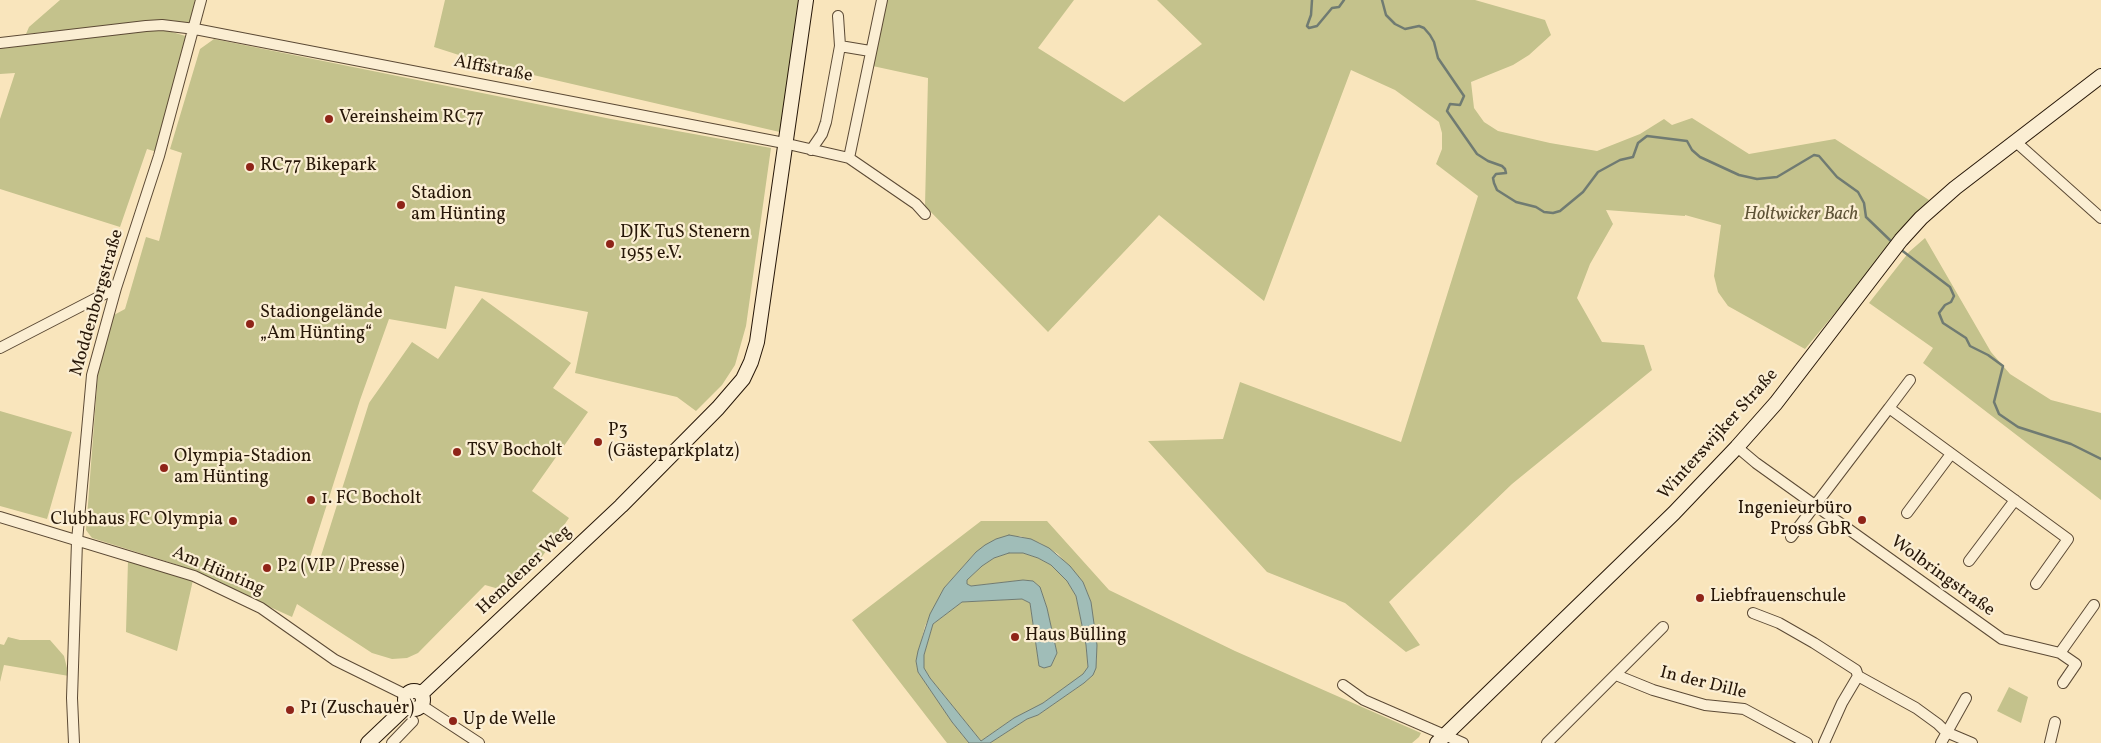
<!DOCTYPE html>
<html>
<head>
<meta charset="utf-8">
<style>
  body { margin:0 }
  canvas { display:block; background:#f9e5bc }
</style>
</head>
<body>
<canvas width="2101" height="743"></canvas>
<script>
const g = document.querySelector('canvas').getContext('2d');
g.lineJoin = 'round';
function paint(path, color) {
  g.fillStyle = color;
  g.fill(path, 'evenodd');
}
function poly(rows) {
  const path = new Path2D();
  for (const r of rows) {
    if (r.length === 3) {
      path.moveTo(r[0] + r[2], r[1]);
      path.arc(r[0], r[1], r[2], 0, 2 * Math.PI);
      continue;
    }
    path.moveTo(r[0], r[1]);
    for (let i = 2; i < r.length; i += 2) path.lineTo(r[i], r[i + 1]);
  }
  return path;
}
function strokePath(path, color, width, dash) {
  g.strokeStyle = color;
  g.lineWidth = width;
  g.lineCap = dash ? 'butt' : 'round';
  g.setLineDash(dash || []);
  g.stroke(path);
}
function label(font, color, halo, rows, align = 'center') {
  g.font = font + ' Vollkorn,serif';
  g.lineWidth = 4.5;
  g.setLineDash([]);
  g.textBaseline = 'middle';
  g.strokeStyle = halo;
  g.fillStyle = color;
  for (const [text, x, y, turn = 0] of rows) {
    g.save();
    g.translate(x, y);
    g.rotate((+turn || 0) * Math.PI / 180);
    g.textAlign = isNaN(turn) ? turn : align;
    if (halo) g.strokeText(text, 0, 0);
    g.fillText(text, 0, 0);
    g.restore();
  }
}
paint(poly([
  [60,0,195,0,190,23,169,20,26,34,29,27],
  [445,0,800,0,784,133,490,65,434,47],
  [882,0,1074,0,1038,48,1124,102,1202,44,1157,0,1475,0,1545,20,1551,35,1529,55,1513,65,1471,82,1474,108,1484,122,1498,131,1550,143,1597,151,1640,134,1664,119,1672,125,1692,118,1749,154,1835,139,1929,200,1805,349,1728,306,1718,292,1714,276,1721,225,1685,215,1685,216,1606,210,1613,224,1590,264,1577,298,1602,342,1644,345,1652,370,1512,484,1389,602,1420,645,1406,652,1345,603,1267,572,1148,441,1223,439,1240,382,1401,442,1478,196,1436,164,1442,149,1442,133,1439,122,1395,90,1351,70,1264,301,1159,215,1048,332,925,206,928,78,868,65],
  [147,30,165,30,189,37,157,152,147,149,120,227,0,189,0,119,15,73,0,74,0,48],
  [214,39,611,119,771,148,746,326,735,365,722,385,696,411,677,397,575,373,588,312,455,286,446,329,389,319,360,400,308,564,320,559,369,403,412,342,438,359,482,298,571,363,553,388,588,412,532,491,569,518,539,561,506,591,485,585,418,653,407,658,392,659,372,653,297,604,292,617,178,565,92,538,86,530,98,372,114,315,125,309,146,237,159,241,182,153,170,149,200,49],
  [1925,238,1991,352,2010,374,2051,400,2101,413,2101,500,1923,363,1933,348,1869,303,1909,252],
  [0,411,72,432,47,519,0,506],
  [981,521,1047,521,1109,590,1235,651,1421,733,1419,737,1412,743,990,743,1027,719,1038,715,1084,683,1093,675,1097,659,1091,602,1083,582,1058,554,1040,543,1020,536,996,539,976,552,944,588,925,626,916,661,918,672,952,722,969,743,947,743,852,620],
  [1009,553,1023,553,1038,558,1051,565,1067,581,1076,596,1086,645,1088,667,1084,674,1057,693,1036,708,1014,718,981,741,930,678,924,668,924,655,933,624,962,602,1022,599,1030,603,1039,666,1051,666,1057,653,1047,608,1040,587,1033,581,1023,580,971,586,967,584,967,580,982,566,994,558],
  [128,560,193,580,177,651,126,632],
  [8,637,20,640,50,640,64,656,69,676,4,665,0,682,0,644,4,645],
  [2009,687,2028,697,2021,723,1997,711]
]), '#c4c28c');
const water = poly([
  [1009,535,1031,539,1049,548,1070,566,1083,582,1091,602,1097,645,1096,668,1093,675,1084,683,1038,715,1027,719,990,743,969,743,952,722,918,672,916,661,918,651,930,614,944,588,976,552,985,545,996,539,1009,535],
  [1009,553,1023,553,1038,558,1051,565,1067,581,1076,596,1086,645,1088,667,1083,674,1043,703,1014,718,981,741,930,678,924,668,924,655,933,624,962,602,1022,599,1030,603,1039,666,1044,668,1051,666,1057,653,1047,608,1040,587,1033,581,1023,580,971,586,967,584,967,580,982,566,994,558,1009,553]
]);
paint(water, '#a0bdb8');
strokePath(water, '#707b72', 1);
strokePath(poly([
  [1312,0,1311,15,1307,26,1309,28,1317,26,1332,8,1339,7,1344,0],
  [1382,0,1386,15,1395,24,1405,29,1419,26,1424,28,1430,35,1434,42,1438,58,1464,96,1460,105,1450,104,1447,111,1477,154,1488,161,1502,166,1505,169,1506,173,1496,174,1493,178,1494,183,1497,190,1516,202,1536,207,1544,212,1553,213,1560,211,1583,192,1598,172,1620,160,1633,157,1638,143,1647,136,1687,141,1692,150,1700,157,1739,175,1757,179,1777,177,1814,155,1819,156,1837,177,1858,192,1864,203,1866,217,1894,244],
  [1900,249,1950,287,1954,296,1951,302,1945,305,1939,313,1943,323,1966,338,1970,346,1988,355,2003,366,1994,402,1999,414,2018,427,2071,444,2101,459]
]), '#707b72', 2.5);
const street = poly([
  [0,43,146,26,162,25,195,29,779,142,849,158,916,204,925,214],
  [840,46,870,51],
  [2016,142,2101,218],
  [811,150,822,134,826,122,840,46,838,16],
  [849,158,882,0],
  [0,348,116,288],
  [1889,408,1910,380],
  [1737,447,1756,463,2002,639,2060,653,2094,605],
  [1907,513,1951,454],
  [0,517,194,576,261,608,335,660,406,695],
  [1791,537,1889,408,2068,539,2036,584],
  [1969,561,2015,500],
  [1753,613,1779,623,1814,643,1856,670,1858,676,1842,703,1824,743],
  [2060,653,2076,664,2063,683],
  [1616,675,1653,690,1705,705,1744,709,1807,743],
  [1858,676,1916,708,1938,724,1946,732,1972,743],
  [1343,685,1364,700,1463,743],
  [421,705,479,743],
  [74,743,72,698,77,541,92,375,116,288,159,156,201,0],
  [392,743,413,721],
  [1547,743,1663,627],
  [1941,743,1966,698],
  [2050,743,2055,722]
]);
const secondary = poly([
  [414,700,9],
  [421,694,621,506,718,408,743,379,751,362,757,342,806,0],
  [368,743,407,706],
  [1437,743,1674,513,1737,447,1776,403,1901,240,1921,218,1955,188,2101,76]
]);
strokePath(street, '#5c4a35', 12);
strokePath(secondary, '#271708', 16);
strokePath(street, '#fbeed3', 10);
strokePath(secondary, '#fbeed3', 14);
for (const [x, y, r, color] of [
  [329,119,5,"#8f2418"],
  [250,167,5,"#8f2418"],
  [401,205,5,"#8f2418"],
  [610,244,5,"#8f2418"],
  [250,324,5,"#8f2418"],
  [598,442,5,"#8f2418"],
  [457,452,5,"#8f2418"],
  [164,468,5,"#8f2418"],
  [311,500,5,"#8f2418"],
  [1862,520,5,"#8f2418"],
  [233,521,5,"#8f2418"],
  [267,568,5,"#8f2418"],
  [1700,598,5,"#8f2418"],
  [1015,637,5,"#8f2418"],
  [290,710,5,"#8f2418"],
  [453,721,5,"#8f2418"]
]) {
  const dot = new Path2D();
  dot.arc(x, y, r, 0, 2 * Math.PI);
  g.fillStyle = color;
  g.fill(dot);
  strokePath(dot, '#fbeed3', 2);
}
label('18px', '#271708', '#fbeed3', [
  ["Alffstraße",493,70,11],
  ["Moddenborgstraße",98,303,-74],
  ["Winterswijker Straße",1719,435,-48],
  ["Hemdener Weg",525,571,-43],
  ["Am Hünting",218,572,23],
  ["Wolbringstraße",1942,577,36],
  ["In der Dille",1703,684,14]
]);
label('18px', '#271708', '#fbeed3', [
  ["Vereinsheim RC77",339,119],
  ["RC77 Bikepark",260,167],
  ["Stadion",411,195],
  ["am Hünting",411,216],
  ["DJK TuS Stenern",620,234],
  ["1955 e.V.",620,255],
  ["Stadiongelände",260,314],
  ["„Am Hünting“",260,335],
  ["P3",608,432],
  ["(Gästeparkplatz)",608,453],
  ["TSV Bocholt",467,452],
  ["Olympia-Stadion",174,458],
  ["am Hünting",174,479],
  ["1. FC Bocholt",321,500],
  ["Ingenieurbüro",1852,510,"right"],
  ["Pross GbR",1852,531,"right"],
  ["Clubhaus FC Olympia",223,521,"right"],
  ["P2 (VIP / Presse)",277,568],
  ["Liebfrauenschule",1710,598],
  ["Haus Bülling",1025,637],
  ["P1 (Zuschauer)",300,710],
  ["Up de Welle",463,721]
], 'left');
label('italic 18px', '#5e5336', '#fbeed3', [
  ["Holtwicker Bach",1801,216]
]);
</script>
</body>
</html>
